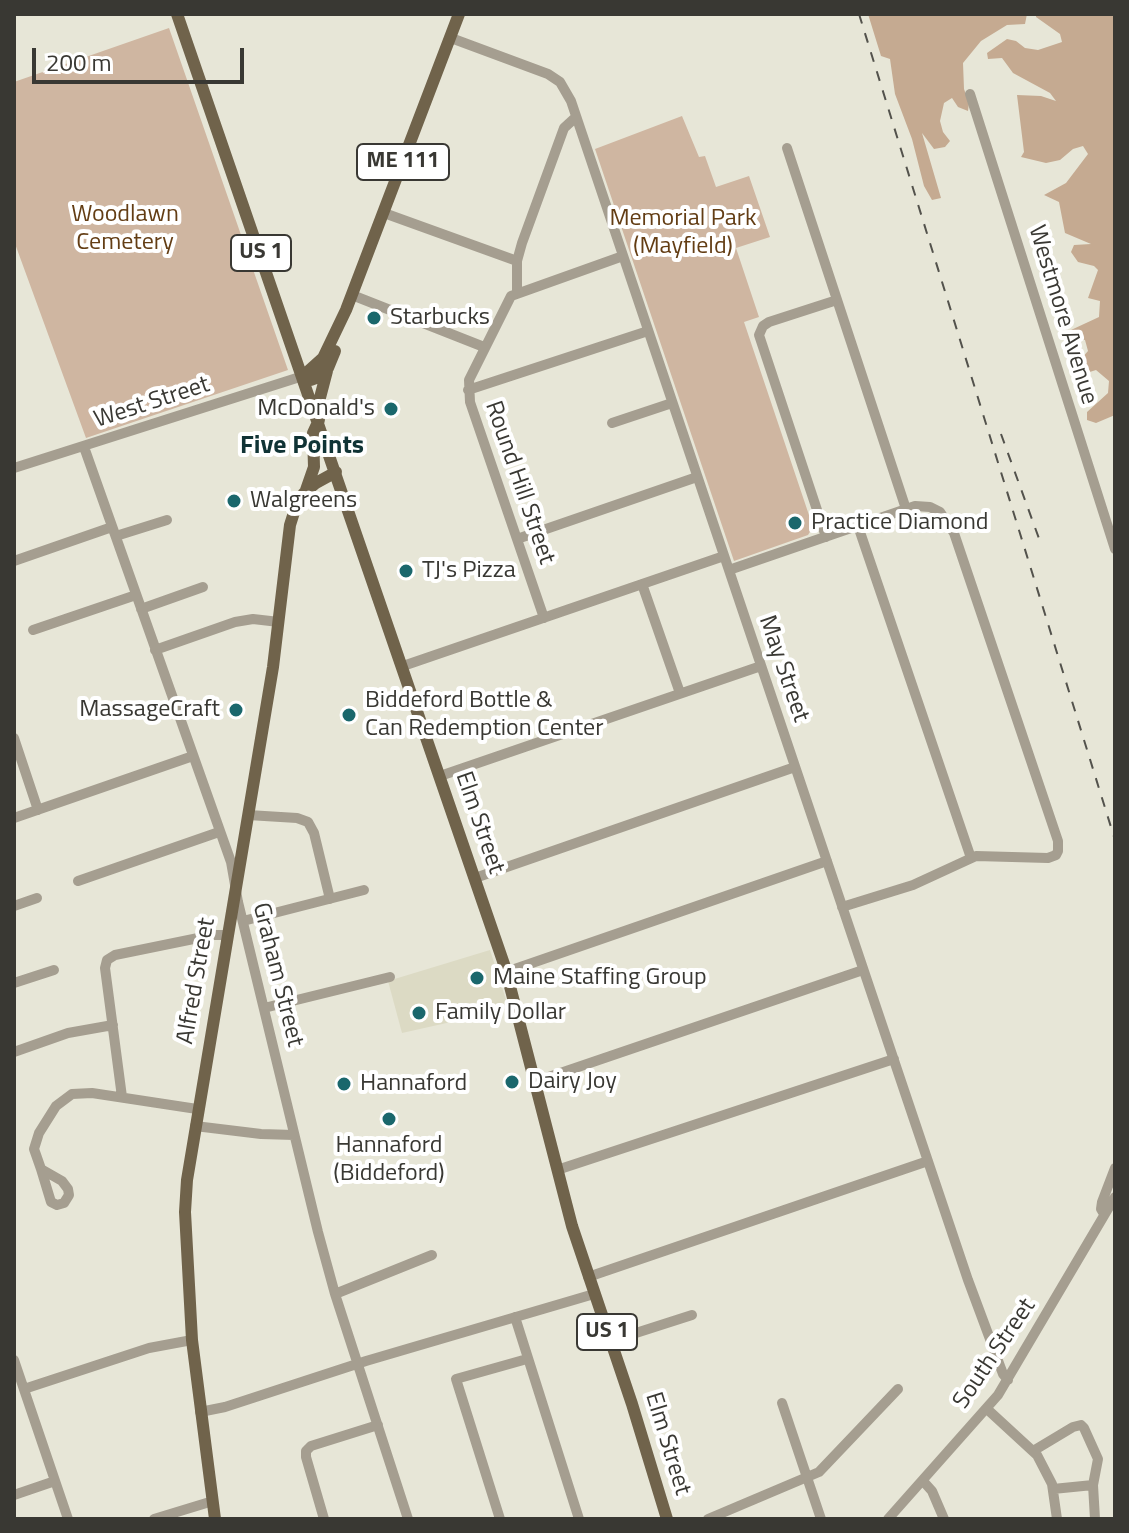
<!DOCTYPE html>
<html>
<head>
<meta charset="utf-8">
<style>
  body { margin:0 }
  #map { position:relative; width:1129px; height:1533px; overflow:hidden; background:#e7e6d7; font-family:"Titillium Web",sans-serif }
  canvas { display:block }
  .frame { position:absolute; inset:0; border:16px solid #393833; pointer-events:none }
  .scale { position:absolute; left:32px; top:48px; width:212px; height:36px; box-sizing:border-box; border:4px solid #393833; border-top:0; padding-left:10px; font-size:24px; line-height:28px; white-space:nowrap; color:#393833; -webkit-text-stroke:6px #fff; paint-order:stroke }
</style>
</head>
<body>
<div id="map">
<canvas width="1129" height="1533"></canvas>
<div class="frame"></div>
<div class="scale">200 m</div>
</div>
<script>
const g = document.querySelector('canvas').getContext('2d');
g.lineJoin = 'round';
function paint(path, color) {
  g.fillStyle = color;
  g.fill(path, 'evenodd');
}
function poly(rows) {
  const path = new Path2D();
  for (const r of rows) {
    path.moveTo(r[0], r[1]);
    for (let i = 2; i < r.length; i += 2) path.lineTo(r[i], r[i + 1]);
  }
  return path;
}
function strokePath(path, color, width, dash) {
  g.strokeStyle = color;
  g.lineWidth = width;
  g.lineCap = dash ? 'butt' : 'round';
  g.setLineDash(dash || []);
  g.stroke(path);
}
function label(font, color, halo, rows, align = 'center') {
  g.font = font + ' "Titillium Web",sans-serif';
  g.lineWidth = 8;
  g.setLineDash([]);
  g.textBaseline = 'middle';
  g.strokeStyle = halo;
  g.fillStyle = color;
  for (const [text, x, y, turn = 0] of rows) {
    g.save();
    g.translate(x, y);
    g.rotate((+turn || 0) * Math.PI / 180);
    g.textAlign = isNaN(turn) ? turn : align;
    if (halo) g.strokeText(text, 0, 0);
    g.fillText(text, 0, 0);
    g.restore();
  }
}
paint(poly([
  [490,950,509,1009,402,1033,388,981]
]), '#dcdac4');
paint(poly([
  [169,28,288,370,86,438,14,241,14,82],
  [682,116,699,157,705,156,716,187,749,176,770,237,736,248,759,317,744,322,813,527,808,535,734,561,595,149]
]), '#cfb6a1');
paint(poly([
  [868,14,1027,14,1025,24,1007,25,981,41,963,63,964,89,969,103,968,111,958,107,952,98,944,103,940,121,943,132,950,141,945,147,934,149,922,133,941,198,932,200,924,186,912,139,895,94,890,59,881,56],
  [1036,14,1115,14,1115,415,1096,423,1087,420,1087,412,1108,393,1109,381,1096,370,1074,377,1073,368,1088,351,1085,340,1073,337,1071,330,1099,317,1100,301,1088,298,1098,270,1094,266,1078,262,1071,252,1074,245,1091,244,1065,233,1059,202,1044,195,1066,183,1088,154,1083,146,1073,149,1060,160,1046,163,1021,157,1024,152,1017,95,1041,96,1056,101,1050,93,1013,73,1002,58,988,59,987,53,1007,39,1016,41,1025,48,1038,50,1062,42,1060,34,1036,17]
]), '#c5aa91');
strokePath(poly([
  [451,38,548,74,560,82,571,101,968,1280,1003,1374,1008,1380],
  [970,94,1115,549],
  [787,148,906,509],
  [384,213,517,261],
  [517,292,517,261,522,243,564,128,576,117],
  [352,295,484,347],
  [468,390,648,331],
  [612,423,672,403],
  [84,447,231,862,238,902,318,1232,335,1294,408,1519],
  [14,468,303,376],
  [858,526,971,858],
  [116,536,167,520],
  [826,537,759,335,763,326,769,322,837,300],
  [517,539,697,477],
  [14,561,112,527],
  [729,570,915,506,930,507,940,512,954,533,1058,841,1058,851,1056,855,1048,858,976,856,913,885,842,907],
  [642,584,680,693],
  [141,609,203,587],
  [544,618,470,402,469,380,511,296,623,256],
  [33,630,136,595],
  [155,650,235,622,253,619,279,622],
  [403,666,724,556],
  [14,738,38,810],
  [440,776,761,666],
  [248,815,297,818,308,822,314,833,330,899],
  [14,818,193,756],
  [475,878,795,767],
  [78,881,219,832],
  [14,906,37,898],
  [243,921,364,890],
  [506,972,827,861],
  [14,983,54,970],
  [264,1008,390,977],
  [14,1052,68,1033,113,1025],
  [534,1082,863,970],
  [122,1097,105,968,107,960,115,955,213,935,227,935],
  [195,1126,261,1134,294,1135],
  [41,1169,51,1202,57,1205,64,1203,69,1195,68,1189,62,1181,41,1169,34,1149,39,1133,56,1106,72,1094,92,1093,197,1109],
  [557,1170,894,1059],
  [1104,1214,1101,1209,1102,1202,1115,1168],
  [588,1277,928,1161],
  [335,1294,432,1255],
  [515,1317,579,1519],
  [611,1341,692,1315],
  [14,1360,68,1519],
  [24,1389,149,1348,192,1340],
  [782,1403,821,1519],
  [987,1409,1037,1455,1052,1484,1057,1519],
  [200,1412,225,1407,366,1361,594,1294],
  [1033,1451,1073,1427,1081,1425,1084,1428,1098,1459,1093,1485,1053,1489],
  [923,1481,932,1491,944,1519],
  [1093,1485,1095,1519],
  [14,1495,55,1481],
  [154,1519,213,1501],
  [324,1519,306,1457,306,1451,311,1446,378,1425],
  [500,1519,456,1379,527,1359],
  [708,1519,819,1472,898,1389],
  [888,1519,998,1395,1115,1197]
]), '#a59e90', 10);
strokePath(poly([
  [177,14,505,967,572,1226,632,1404,667,1519],
  [303,376,323,358,346,310,459,14],
  [303,376,311,380,319,377,328,368,335,351],
  [316,413,327,371],
  [306,490,314,467,313,433,319,420],
  [215,1519,192,1340,185,1212,187,1180,273,667,290,525,296,506,304,493,316,483,336,472]
]), '#70634b', 12);
strokePath(poly([
  [859,14,1115,840],
  [1001,434,1041,544],
  [1114,1519,1115,1510]
]), '#53524c', 2, [10, 10]);
for (const [x, y, r, color] of [
  [374,318,8,"#1a676c"],
  [391,409,8,"#1a676c"],
  [234,501,8,"#1a676c"],
  [795,523,8,"#1a676c"],
  [406,571,8,"#1a676c"],
  [236,710,8,"#1a676c"],
  [349,715,8,"#1a676c"],
  [477,978,8,"#1a676c"],
  [419,1013,8,"#1a676c"],
  [512,1082,8,"#1a676c"],
  [344,1084,8,"#1a676c"],
  [389,1119,8,"#1a676c"]
]) {
  const dot = new Path2D();
  dot.arc(x, y, r, 0, 2 * Math.PI);
  g.fillStyle = color;
  g.fill(dot);
  strokePath(dot, '#fff', 3);
}
for (const [x, y, w] of [
  [403,162,92],
  [261,253,60],
  [607,1332,60]
]) {
  const box = new Path2D();
  box.roundRect(x - w / 2, y - 18, w, 36, 6);
  g.fillStyle = '#fff';
  g.fill(box);
  strokePath(box, '#393833', 2);
}
label('bold 22px', '#393833', null, [
  ["ME 111",403,162],
  ["US 1",261,253],
  ["US 1",607,1332]
]);
label('24px', '#633d14', '#fff', [
  ["Woodlawn",125,215],
  ["Cemetery",125,243],
  ["Memorial Park",683,219],
  ["(Mayfield)",683,247]
]);
label('24px', '#393833', '#fff', [
  ["Westmore Avenue",1062,315,73],
  ["West Street",152,403,-18],
  ["Round Hill Street",519,483,71],
  ["May Street",783,669,71],
  ["Elm Street",479,823,71],
  ["Graham Street",277,975,76],
  ["Alfred Street",197,981,-80],
  ["South Street",995,1354,-56],
  ["Elm Street",667,1444,73]
]);
label('24px', '#393833', '#fff', [
  ["Starbucks",390,318],
  ["McDonald's",375,409,"right"],
  ["Walgreens",250,501],
  ["Practice Diamond",811,523],
  ["TJ's Pizza",422,571],
  ["Biddeford Bottle &",365,701],
  ["Can Redemption Center",365,729],
  ["MassageCraft",220,710,"right"],
  ["Maine Staffing Group",493,978],
  ["Family Dollar",435,1013],
  ["Dairy Joy",528,1082],
  ["Hannaford",360,1084],
  ["Hannaford",389,1146,"center"],
  ["(Biddeford)",389,1174,"center"]
], 'left');
label('bold 26px', '#103335', '#fff', [
  ["Five Points",302,447]
]);
</script>
</body>
</html>
